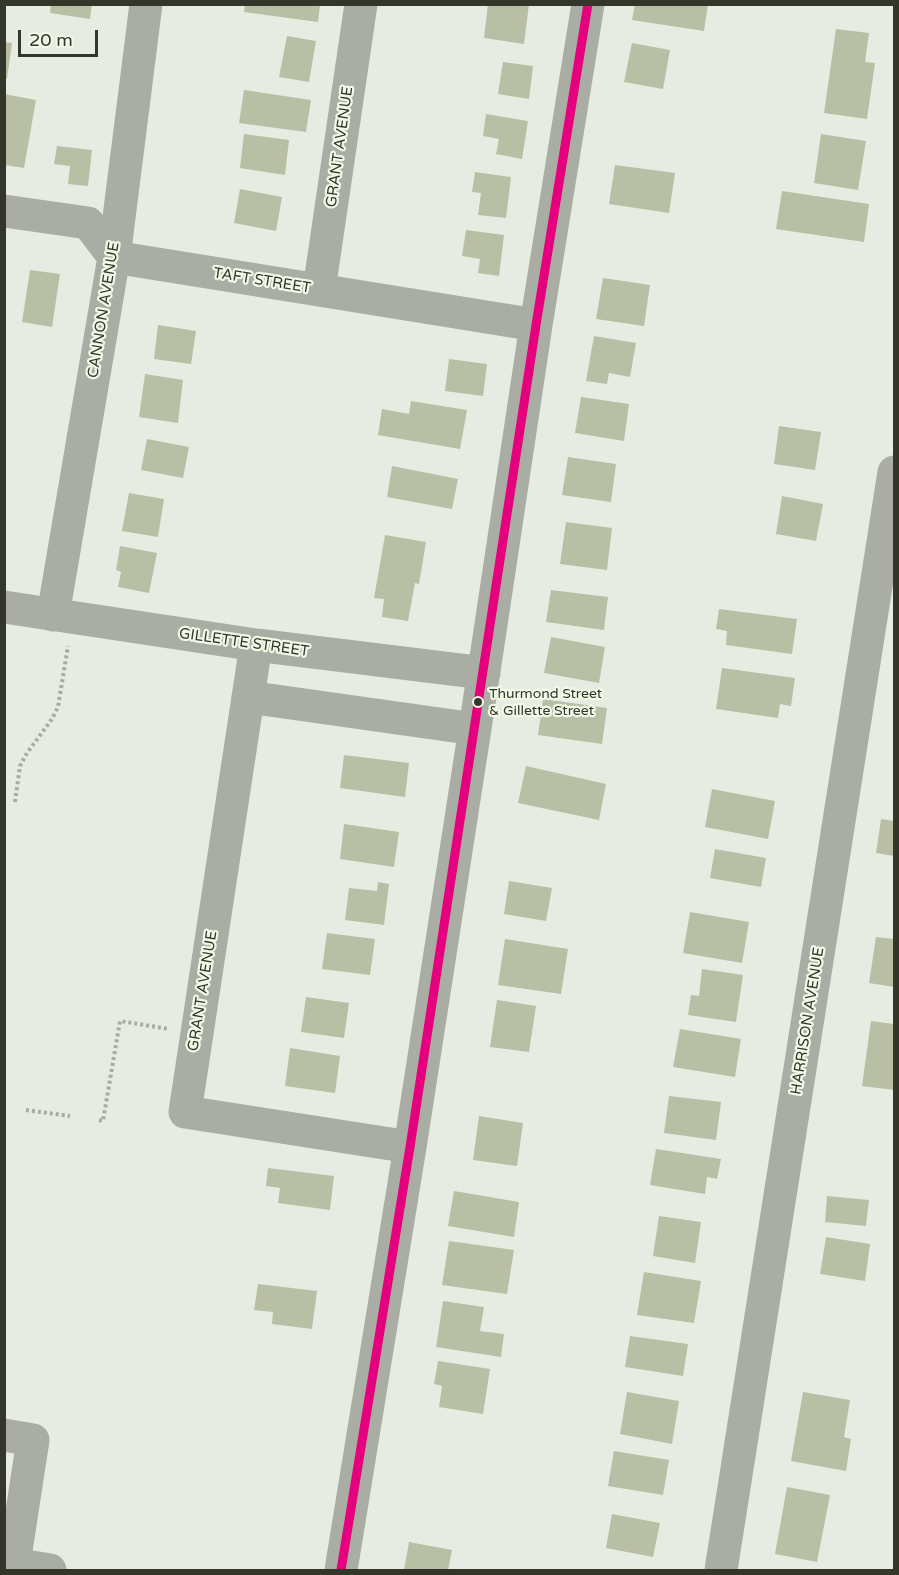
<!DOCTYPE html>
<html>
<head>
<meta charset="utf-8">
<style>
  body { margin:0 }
  #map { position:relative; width:899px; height:1575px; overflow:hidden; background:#e7ece2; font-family:"Varela Round",sans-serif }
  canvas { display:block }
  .frame { position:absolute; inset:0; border:6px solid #333629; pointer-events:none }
  .scale { position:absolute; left:18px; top:30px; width:80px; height:27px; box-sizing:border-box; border:3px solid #333629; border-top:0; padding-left:8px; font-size:18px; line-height:21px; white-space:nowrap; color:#333629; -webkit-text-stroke:4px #f2f9e9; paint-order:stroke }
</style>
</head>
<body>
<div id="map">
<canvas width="899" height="1575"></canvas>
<div class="frame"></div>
<div class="scale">20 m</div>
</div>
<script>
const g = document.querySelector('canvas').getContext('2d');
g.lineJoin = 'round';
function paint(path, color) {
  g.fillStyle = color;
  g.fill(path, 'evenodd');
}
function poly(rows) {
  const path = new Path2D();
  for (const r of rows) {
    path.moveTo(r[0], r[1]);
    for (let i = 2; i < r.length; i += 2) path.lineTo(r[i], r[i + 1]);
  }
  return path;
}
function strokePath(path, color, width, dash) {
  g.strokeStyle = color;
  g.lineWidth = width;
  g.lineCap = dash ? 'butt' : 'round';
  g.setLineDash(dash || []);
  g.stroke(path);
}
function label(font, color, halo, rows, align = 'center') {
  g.font = font + ' "Varela Round",sans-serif';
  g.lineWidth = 4.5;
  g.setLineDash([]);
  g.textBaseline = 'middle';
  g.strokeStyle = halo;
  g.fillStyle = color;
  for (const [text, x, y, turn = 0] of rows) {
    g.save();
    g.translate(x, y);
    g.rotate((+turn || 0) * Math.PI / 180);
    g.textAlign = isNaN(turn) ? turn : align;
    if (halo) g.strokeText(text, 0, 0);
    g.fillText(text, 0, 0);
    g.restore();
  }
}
paint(poly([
  [51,4,92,4,90,19,50,13],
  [488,4,529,4,524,44,484,38],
  [635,4,708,4,704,31,632,20],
  [245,5,320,5,318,22,244,12],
  [836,29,869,33,865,62,875,63,867,119,824,113],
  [287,36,316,41,309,82,279,77],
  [5,42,12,43,7,79,5,78],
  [632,43,670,50,663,89,624,82],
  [503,62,533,66,529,99,498,94],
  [244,90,311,100,306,132,239,123],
  [4,94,36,100,24,168,4,165],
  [486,114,528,121,522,159,496,154,499,139,483,136],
  [244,134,289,140,285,175,240,168],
  [821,134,866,141,858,190,814,183],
  [57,146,92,150,88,186,68,184,70,166,54,164],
  [615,165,675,173,669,213,609,204],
  [475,172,511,177,506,218,478,215,481,193,472,192],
  [240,189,282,197,276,231,234,223],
  [782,191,869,204,864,242,776,229],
  [466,230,504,235,499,276,478,273,480,259,462,256],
  [30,270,60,274,52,327,22,322],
  [603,278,650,285,644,326,596,319],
  [158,325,196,331,191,364,154,359],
  [594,336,636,343,630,377,609,373,607,384,586,381],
  [449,359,487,364,483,396,445,391],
  [145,374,183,380,178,423,139,417],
  [581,397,629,404,624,441,575,433],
  [411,401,467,410,460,449,378,435,382,409,409,414],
  [779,426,821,432,815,470,774,464],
  [147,439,189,447,183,478,141,470],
  [568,457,616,464,611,502,562,495],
  [392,466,458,479,452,509,387,497],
  [129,493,164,499,158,537,122,531],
  [782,496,823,504,816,541,776,534],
  [566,522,612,528,607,570,560,564],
  [385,535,426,542,419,584,415,583,408,621,382,617,384,599,374,598],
  [120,546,157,553,149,593,118,587,121,572,116,570],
  [551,590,608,597,604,630,546,622],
  [719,609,797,619,792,654,726,645,727,631,716,629],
  [551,637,605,647,599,683,544,673],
  [722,668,795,678,791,706,780,704,778,718,716,709],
  [543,699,607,708,602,744,538,735],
  [344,755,409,763,405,797,340,788],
  [526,766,606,784,599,820,518,803],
  [712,789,775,801,768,839,705,827],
  [881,819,894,821,894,856,876,853],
  [344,824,399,832,394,867,340,859],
  [715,849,766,858,761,887,710,878],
  [509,881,552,888,546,921,504,914],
  [378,882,389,884,384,925,345,920,349,888,377,891],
  [690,912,749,922,742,963,683,953],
  [327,933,375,939,370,975,322,969],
  [876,937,894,939,894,987,869,983],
  [505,939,568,949,561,994,498,985],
  [702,969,743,975,736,1022,688,1015,691,995,699,996],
  [306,997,349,1003,344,1038,301,1032],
  [497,1000,536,1006,529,1052,490,1047],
  [871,1021,894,1024,894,1090,862,1086],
  [680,1029,741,1039,735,1077,673,1067],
  [290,1048,340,1056,335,1093,285,1086],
  [669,1096,721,1102,716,1140,664,1133],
  [479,1116,523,1123,517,1166,473,1160],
  [656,1149,721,1159,717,1179,707,1177,705,1194,650,1185],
  [268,1168,334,1176,330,1210,278,1203,280,1188,266,1186],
  [454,1191,519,1202,514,1237,448,1226],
  [827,1196,869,1200,866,1226,825,1222],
  [659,1216,701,1222,695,1263,653,1256],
  [826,1237,870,1244,865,1281,820,1274],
  [449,1241,514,1250,507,1294,442,1285],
  [644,1272,701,1281,694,1323,637,1315],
  [258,1284,317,1291,312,1329,272,1324,273,1312,254,1310],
  [443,1301,484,1307,480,1331,504,1334,501,1357,436,1347],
  [630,1336,688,1344,683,1376,625,1367],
  [438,1361,490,1369,483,1414,439,1407,442,1386,434,1384],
  [627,1392,679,1401,672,1444,620,1434],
  [803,1392,850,1400,844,1437,851,1439,846,1471,791,1461],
  [614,1451,669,1460,663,1495,608,1486],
  [787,1487,830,1495,817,1562,775,1554],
  [612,1514,660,1523,653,1557,606,1548],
  [409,1542,452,1550,448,1570,404,1570]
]), '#b9bfa4');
strokePath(poly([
  [15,802,20,766,27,753,52,719,58,707,68,646],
  [26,1110,70,1116],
  [99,1120,103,1121,120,1021,169,1029]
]), '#a7aba1', 4, [3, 3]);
strokePath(poly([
  [4,211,88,223,114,257,536,325],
  [319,290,361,4],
  [4,607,256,645,484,673],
  [53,615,114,257,146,4],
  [256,645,185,1112,410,1147],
  [248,697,475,729],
  [4,1435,33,1440,13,1570],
  [14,1564,50,1570],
  [341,1570,410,1147,487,651,536,325,588,4],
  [721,1570,894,472]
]), '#a9ada3', 33);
strokePath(poly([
  [341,1570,410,1147,536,325,588,4]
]), '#e5007d', 9);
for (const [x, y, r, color] of [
  [478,702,5,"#333629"]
]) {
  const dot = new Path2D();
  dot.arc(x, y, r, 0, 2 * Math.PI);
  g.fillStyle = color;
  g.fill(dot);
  strokePath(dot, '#f2f9e9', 2);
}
label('14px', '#333629', '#f2f9e9', [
  ["Thurmond Street",489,694],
  ["& Gillette Street",489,711]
], 'left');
label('15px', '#333629', '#f2f9e9', [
  ["GRANT AVENUE",340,147,-82],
  ["TAFT STREET",262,281,9],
  ["CANNON AVENUE",104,310,-81],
  ["GILLETTE STREET",244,643,8],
  ["GRANT AVENUE",203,991,-81],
  ["HARRISON AVENUE",808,1021,-81]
]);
</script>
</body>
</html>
